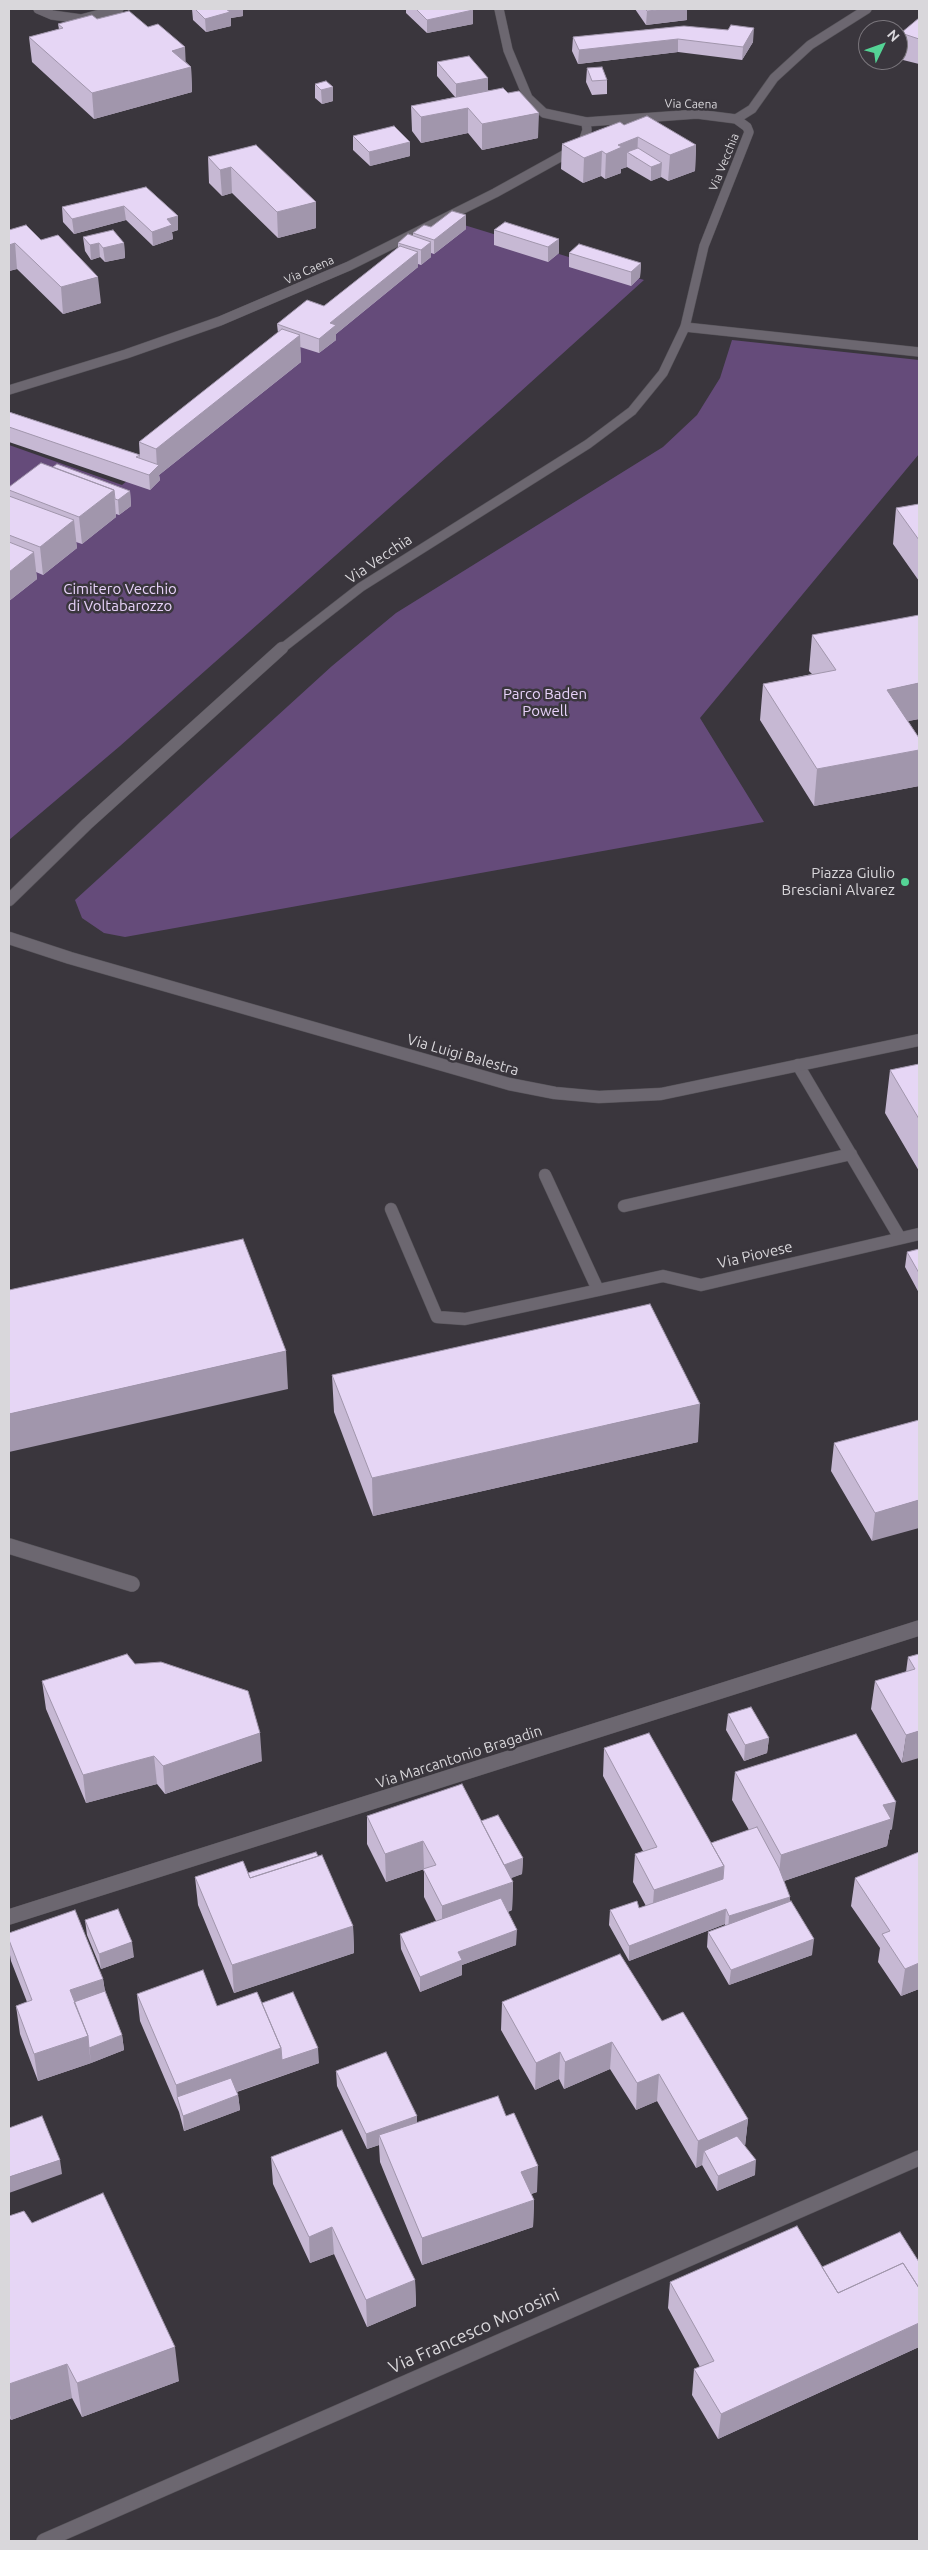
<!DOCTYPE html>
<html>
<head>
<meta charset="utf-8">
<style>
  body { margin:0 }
  #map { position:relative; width:928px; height:2550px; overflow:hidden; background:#3a363d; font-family:Ubuntu,sans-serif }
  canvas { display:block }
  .frame { position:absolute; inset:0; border:10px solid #d9d7db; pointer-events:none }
  .north { position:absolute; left:858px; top:20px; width:50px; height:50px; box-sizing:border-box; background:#3a363d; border:1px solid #7a767c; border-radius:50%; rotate:48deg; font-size:14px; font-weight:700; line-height:20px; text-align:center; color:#d9d7db }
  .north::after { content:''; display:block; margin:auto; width:18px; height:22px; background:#54d395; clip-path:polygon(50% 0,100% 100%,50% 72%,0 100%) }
</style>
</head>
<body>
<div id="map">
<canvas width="928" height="2550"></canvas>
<div class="frame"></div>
<div class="north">N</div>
</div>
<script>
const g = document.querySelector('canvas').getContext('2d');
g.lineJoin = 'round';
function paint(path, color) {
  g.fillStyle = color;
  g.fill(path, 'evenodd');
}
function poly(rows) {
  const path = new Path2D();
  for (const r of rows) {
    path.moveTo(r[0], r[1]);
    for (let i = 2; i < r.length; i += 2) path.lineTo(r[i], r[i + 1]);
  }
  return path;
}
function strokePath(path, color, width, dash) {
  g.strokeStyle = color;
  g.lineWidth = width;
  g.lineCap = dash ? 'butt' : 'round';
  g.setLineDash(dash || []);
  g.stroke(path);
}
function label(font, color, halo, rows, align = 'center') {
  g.font = font + ' Ubuntu,sans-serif';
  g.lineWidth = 5;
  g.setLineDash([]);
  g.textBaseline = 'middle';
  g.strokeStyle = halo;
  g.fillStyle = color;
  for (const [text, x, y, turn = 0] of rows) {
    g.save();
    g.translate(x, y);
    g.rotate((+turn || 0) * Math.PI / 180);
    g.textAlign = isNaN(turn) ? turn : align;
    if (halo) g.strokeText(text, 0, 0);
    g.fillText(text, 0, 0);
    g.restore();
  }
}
paint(poly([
  [451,221,644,280,499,411,120,746,9,840,9,445,122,485],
  [732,340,919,360,919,454,700,718,764,822,125,937,104,933,82,918,75,900,332,666,396,613,663,447,697,415,720,378]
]), '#654b7a');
const service = poly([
  [798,1065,900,1238],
  [545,1175,598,1290],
  [624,1206,851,1154],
  [391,1209,437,1317,465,1319,663,1276,701,1285,919,1234]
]);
const minorFar2 = poly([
  [38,9,52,15,81,19,119,9],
  [736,119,752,109,774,78,810,45,867,9],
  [685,327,919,352],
  [9,390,126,354,220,321,349,266,495,193,582,145,587,130,586,122]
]);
const minorFar1 = poly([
  [9,938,70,958,509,1084,555,1093,599,1097,661,1094,919,1040]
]);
const minor = poly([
  [9,1546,132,1584],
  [9,1917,919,1628],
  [44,2541,919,2158]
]);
const tertiaryFar1 = poly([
  [280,650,361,587,588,444,632,411,663,373,685,327,704,246,749,132,747,127,736,119,697,114,586,122,544,113,528,98,508,50,499,9]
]);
const tertiary = poly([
  [9,900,87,824,282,648]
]);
strokePath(service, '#58555b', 13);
strokePath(minorFar2, '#58555b', 10);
strokePath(minorFar1, '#58555b', 13);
strokePath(minor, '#58555b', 16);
strokePath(tertiaryFar1, '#58555b', 10);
strokePath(tertiary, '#58555b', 13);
strokePath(service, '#6c6770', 12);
strokePath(minorFar2, '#6c6770', 9);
strokePath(minorFar1, '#6c6770', 12);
strokePath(minor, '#6c6770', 15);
strokePath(tertiaryFar1, '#6c6770', 9);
strokePath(tertiary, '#6c6770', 12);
paint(poly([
  [192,9,243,9,243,16,231,18,231,26,206,32,193,20],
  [406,9,472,9,473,24,427,33,406,13],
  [635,9,687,9,687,20,646,25],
  [919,18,919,64,899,59,901,33],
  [97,19,186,62,191,67,192,92,94,119,32,62,29,37,59,29,58,24],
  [684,26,753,42,742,60,678,52,578,64,572,51,573,37],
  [437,62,488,78,488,90,538,138,482,150,468,133,421,143,412,131,411,106,455,97,437,76],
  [587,68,607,80,607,94,592,95,586,82],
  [315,84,333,87,333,101,322,104,315,98],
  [624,125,696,145,695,171,668,181,661,177,651,181,627,167,621,169,621,173,605,179,601,176,583,183,561,169,562,144],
  [353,136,410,142,410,156,370,166,353,150],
  [256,145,316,228,278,238,232,193,222,196,209,183,208,157],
  [146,187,178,216,178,230,172,232,173,239,153,246,126,220,74,234,63,222,62,207],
  [431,227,466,229,434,254,431,253,431,257,421,265,418,264,418,267,336,334,336,340,319,353,300,347,301,362,159,475,160,480,150,490,9,442,9,412,140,455,140,459,139,442,278,333,277,324,324,306,398,248,398,243,413,236,413,233],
  [9,230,101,303,63,314,17,269,9,271],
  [494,230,559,239,559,253,548,262,494,245],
  [83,237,124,243,125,258,105,262,100,257,91,260,85,251],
  [569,253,641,263,640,277,631,286,569,267],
  [53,467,130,491,131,506,119,515,116,514,116,517,82,544,76,542,77,548,43,575,36,572,37,579,9,601,9,487],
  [919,504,919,581,893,544,896,508],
  [812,635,919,719,908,721,919,738,919,786,814,806,760,720,763,684,812,674,809,671],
  [919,1064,919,1171,885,1113,890,1070],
  [919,1249,919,1293,905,1267,907,1252],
  [332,1375,698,1442,373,1516,334,1412],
  [919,1420,872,1541,831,1471,834,1443],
  [919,1654,902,1763,871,1709,875,1681,906,1672,908,1657],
  [135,1664,262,1761,165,1794,157,1784,86,1803,46,1709,42,1681],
  [728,1714,769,1738,767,1753,744,1761,726,1730],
  [604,1748,711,1843,749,1830,732,1800,735,1772,892,1829,890,1830,887,1846,784,1881,790,1901,812,1955,729,1985,707,1947,708,1932,725,1926,725,1924,629,1961,609,1925,610,1910,639,1908,646,1906,633,1882,635,1854,643,1851,603,1776],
  [367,1816,481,1821,523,1858,522,1874,510,1878,513,1882,512,1910,508,1912,516,1945,462,1965,462,1975,420,1992,401,1949,400,1934,436,1921,424,1897,424,1869,386,1882,367,1844],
  [919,1852,919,1989,901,1996,878,1962,880,1948,851,1906,855,1878],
  [248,1873,353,1926,354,1953,234,1993,198,1905,195,1877],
  [85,1920,134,1957,101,1969,87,1935],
  [9,1933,103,1979,105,1991,122,2035,124,2050,91,2063,38,2081,20,2034,16,2006,27,2002,11,1961,9,1949],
  [137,1994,217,2006,262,2003,319,2063,237,2092,238,2095,240,2110,184,2131,179,2112,140,2021],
  [502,2002,662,2021,748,2119,745,2146,755,2175,717,2191,702,2165,696,2168,657,2101,636,2110,610,2069,564,2089,559,2079,535,2090,501,2030],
  [336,2071,417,2122,537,2192,531,2194,534,2200,533,2227,422,2265,380,2162,379,2145,367,2149,337,2086],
  [271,2157,415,2280,416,2306,367,2327,334,2254,310,2263,273,2184],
  [9,2216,32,2223,179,2381,82,2417,72,2398,11,2420,9,2417],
  [919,2262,919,2347,718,2439,692,2395,694,2369,700,2367,668,2308,670,2282,822,2267]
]), '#c6b8d3');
paint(poly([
  [223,9,243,9,243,16,231,18,231,26,206,32,205,19],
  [667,9,687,9,687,20,646,25,647,11],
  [473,10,473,24,427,33,427,20],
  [754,28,753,42,742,60,743,47],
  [678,39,678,52,578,64,579,50],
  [185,47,186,68,191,67,192,92,94,119,92,93,172,51],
  [488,78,488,92,456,98,456,84],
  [333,87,333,101,322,104,321,90],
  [468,108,468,133,421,143,421,117],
  [539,113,538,138,482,150,482,124],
  [638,137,637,159,627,152,627,167,621,169,621,173,605,179,606,154,618,145],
  [410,142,410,156,370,166,369,152],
  [696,145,695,171,668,181,670,155],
  [602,151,601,176,583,183,584,158],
  [662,163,661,177,651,181,651,167],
  [231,167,232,193,222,196,220,170],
  [316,202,316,228,278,238,277,212],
  [124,206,126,220,74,234,72,219],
  [466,215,466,229,434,254,434,240],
  [178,216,178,230,172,232,173,239,153,246,152,232,167,219],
  [559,239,559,253,548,262,548,247],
  [431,242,431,257,421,265,421,250],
  [15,243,17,269,9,271,9,245],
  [99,243,100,257,91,260,90,245],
  [124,243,125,258,105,262,103,248],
  [418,252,418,267,336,334,336,340,319,353,319,339,330,323],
  [641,263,640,277,631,286,631,272],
  [98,277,101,303,63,314,61,287],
  [300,335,301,362,159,475,160,480,150,490,149,475,157,467,156,449],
  [114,490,116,517,82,544,79,517],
  [130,491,131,506,119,515,118,500],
  [74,520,77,548,43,575,40,547],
  [34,552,37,579,9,601,9,572],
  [919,683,919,719,883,726,887,690],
  [919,750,919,786,814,806,817,769],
  [286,1351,288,1389,9,1452,9,1414],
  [700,1404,698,1442,373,1516,372,1478],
  [919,1500,919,1528,872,1541,875,1513],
  [919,1731,919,1758,902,1763,906,1735],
  [260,1733,262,1761,165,1794,163,1766],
  [769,1738,767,1753,744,1761,745,1745],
  [154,1756,157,1784,86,1803,83,1775],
  [896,1802,892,1829,890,1830,887,1846,778,1883,781,1855,883,1805],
  [423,1841,424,1869,386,1882,385,1854],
  [523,1858,522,1874,499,1883,499,1867],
  [724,1866,722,1894,652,1918,654,1890],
  [513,1882,512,1910,442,1934,442,1906],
  [790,1897,789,1913,728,1932,729,1916],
  [726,1909,725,1924,629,1961,629,1946],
  [353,1926,354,1953,234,1993,232,1965],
  [517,1930,516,1945,462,1965,462,1975,420,1992,420,1977,458,1952],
  [814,1939,812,1955,729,1985,731,1970],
  [132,1942,134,1957,101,1969,99,1954],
  [919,1963,919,1989,901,1996,905,1969],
  [103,1979,107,2006,77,2016,70,1990],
  [122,2035,124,2050,91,2063,89,2048],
  [88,2036,91,2063,38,2081,34,2054],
  [612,2042,610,2069,564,2089,565,2062],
  [281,2048,318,2048,319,2063,181,2111,177,2097,176,2085],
  [560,2052,559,2079,535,2090,536,2063],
  [659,2074,657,2101,636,2110,637,2083],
  [238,2095,240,2110,184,2131,183,2116],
  [417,2116,417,2130,379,2135,379,2145,367,2149,366,2134],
  [748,2119,745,2146,704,2151,702,2165,696,2168,698,2141],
  [60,2160,62,2174,9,2193,9,2177],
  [756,2160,755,2175,717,2191,718,2176],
  [538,2166,537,2192,520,2198,521,2172],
  [534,2200,533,2227,422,2265,422,2238],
  [332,2227,334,2254,310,2263,309,2237],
  [415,2280,416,2306,367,2327,366,2300],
  [919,2323,919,2347,718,2439,721,2414],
  [175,2347,179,2381,82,2417,77,2383],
  [67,2364,72,2398,11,2420,9,2409,9,2384]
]), '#a196ac');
const building = poly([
  [195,9,226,9,230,12,205,19,195,9],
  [416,9,472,9,473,10,427,20,416,9],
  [645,9,667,9,647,11,645,9],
  [129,11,148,27,158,24,185,47,172,51,191,67,92,93,29,37,63,28,58,24,92,15,97,19,129,11],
  [919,18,919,39,901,33,919,18],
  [731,25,754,28,743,47,678,39,579,50,573,37,684,26,728,30,731,25],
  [469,56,488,78,456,84,437,62,469,56],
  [602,67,607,80,592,81,587,68,602,67],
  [326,81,333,87,321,90,315,84,326,81],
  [503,88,508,93,519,91,539,113,482,124,468,108,421,117,411,106,503,88],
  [647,116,696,145,670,155,638,137,618,145,622,147,606,154,602,151,584,158,562,144,620,122,624,125,647,116],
  [394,126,410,142,369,152,353,136,394,126],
  [256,145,316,202,277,212,231,167,220,170,208,157,256,145],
  [638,148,662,163,651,167,627,152,638,148],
  [146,187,178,216,167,219,172,225,152,232,124,206,72,219,62,207,146,187],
  [452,211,466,215,434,240,413,233,424,225,431,227,452,211],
  [505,222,559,239,548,247,494,230,505,222],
  [26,225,41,240,58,235,98,277,61,287,15,243,9,245,9,230,26,225],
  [113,230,124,243,103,248,99,243,90,245,83,237,113,230],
  [408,234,431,242,421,250,398,243,408,234],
  [579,244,641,263,631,272,569,253,579,244],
  [400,246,418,252,330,323,336,325,319,339,277,324,307,300,324,306,400,246],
  [282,329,300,335,156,449,139,442,282,329],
  [9,412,140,455,136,457,159,465,149,475,9,427,9,412],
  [41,463,114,490,79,517,9,490,9,487,41,463],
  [57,464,130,491,118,500,115,499,114,490,53,467,57,464],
  [9,496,74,520,40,547,9,535,9,496],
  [919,504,919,540,896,508,919,504],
  [9,542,34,552,9,572,9,542],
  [919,615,919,683,887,690,919,738,919,750,817,769,763,684,836,670,812,635,919,615],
  [919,1064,919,1119,890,1070,919,1064],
  [243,1239,286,1351,9,1414,9,1290,243,1239],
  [919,1249,919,1273,907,1252,919,1249],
  [650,1304,700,1404,372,1478,332,1375,650,1304],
  [919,1420,919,1500,875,1513,834,1443,919,1420],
  [127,1654,135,1664,161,1662,248,1691,260,1733,163,1766,154,1756,83,1775,42,1681,127,1654],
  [919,1654,919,1731,906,1735,875,1681,915,1669,908,1657,919,1654],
  [751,1707,769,1738,745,1745,728,1714,751,1707],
  [649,1733,724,1866,654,1890,635,1854,657,1847,604,1748,649,1733],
  [856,1734,896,1802,883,1805,891,1819,781,1855,735,1772,856,1734],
  [462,1784,513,1882,442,1906,423,1869,436,1865,423,1841,385,1854,367,1816,462,1784],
  [498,1815,523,1858,504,1865,481,1821,498,1815],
  [757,1827,779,1868,790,1897,729,1916,726,1909,629,1946,610,1910,637,1901,639,1908,723,1879,724,1866,711,1843,757,1827],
  [316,1852,318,1856,250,1878,248,1873,316,1852],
  [919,1852,919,1963,905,1969,882,1934,890,1931,855,1878,919,1852],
  [322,1855,353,1926,232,1965,195,1877,243,1861,250,1878,322,1855],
  [501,1898,517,1930,458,1952,462,1960,420,1977,400,1934,501,1898],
  [791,1901,814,1939,731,1970,708,1932,791,1901],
  [118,1909,132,1942,99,1954,85,1920,118,1909],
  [75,1910,103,1979,70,1990,88,2036,34,2054,16,2006,32,2000,9,1940,9,1933,75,1910],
  [620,1954,662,2021,683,2012,748,2119,698,2141,659,2074,637,2083,612,2042,565,2062,560,2052,536,2063,502,2002,620,1954],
  [203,1970,217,2006,257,1992,281,2048,176,2085,137,1994,203,1970],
  [105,1991,122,2035,89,2048,88,2036,74,2002,105,1991],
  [293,1992,318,2048,282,2060,281,2048,262,2003,293,1992],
  [386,2052,417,2116,366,2134,336,2071,386,2052],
  [231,2078,238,2095,183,2116,177,2097,231,2078],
  [498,2096,506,2116,514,2113,538,2166,521,2172,534,2200,422,2238,379,2135,498,2096],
  [42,2116,60,2160,9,2177,9,2128,42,2116],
  [342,2130,415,2280,366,2300,332,2227,309,2237,271,2157,342,2130],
  [737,2136,756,2160,718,2176,704,2151,737,2136],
  [103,2193,175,2347,77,2383,67,2364,9,2384,9,2216,24,2211,32,2223,103,2193],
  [797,2226,838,2293,903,2263,919,2288,919,2323,721,2414,694,2369,714,2361,670,2282,797,2226],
  [900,2232,919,2262,919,2288,903,2263,838,2293,822,2267,900,2232]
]);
paint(building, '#e6d6f5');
strokePath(building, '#a196ac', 1);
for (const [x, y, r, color] of [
  [905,882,5,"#54d395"]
]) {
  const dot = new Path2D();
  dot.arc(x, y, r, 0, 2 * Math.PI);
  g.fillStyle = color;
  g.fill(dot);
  strokePath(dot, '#3a363d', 2);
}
label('12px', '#d9d7db', '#3a363d', [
  ["Via Caena",691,104,1],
  ["Via Vecchia",724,162,-68],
  ["Via Caena",309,270,-24]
]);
label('15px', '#d9d7db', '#3a363d', [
  ["Via Vecchia",379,559,-34],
  ["Via Luigi Balestra",463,1055,16],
  ["Via Piovese",755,1255,-13],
  ["Via Marcantonio Bragadin",459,1757,-18]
]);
label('15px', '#e8d3fa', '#3a363d', [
  ["Cimitero Vecchio",120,589],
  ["di Voltabarozzo",120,606],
  ["Parco Baden",545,694],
  ["Powell",545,711]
]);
label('15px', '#d9d7db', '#3a363d', [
  ["Piazza Giulio",895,873],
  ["Bresciani Alvarez",895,890]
], 'right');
label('18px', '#d9d7db', '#3a363d', [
  ["Via Francesco Morosini",474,2331,-24]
]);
</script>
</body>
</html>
